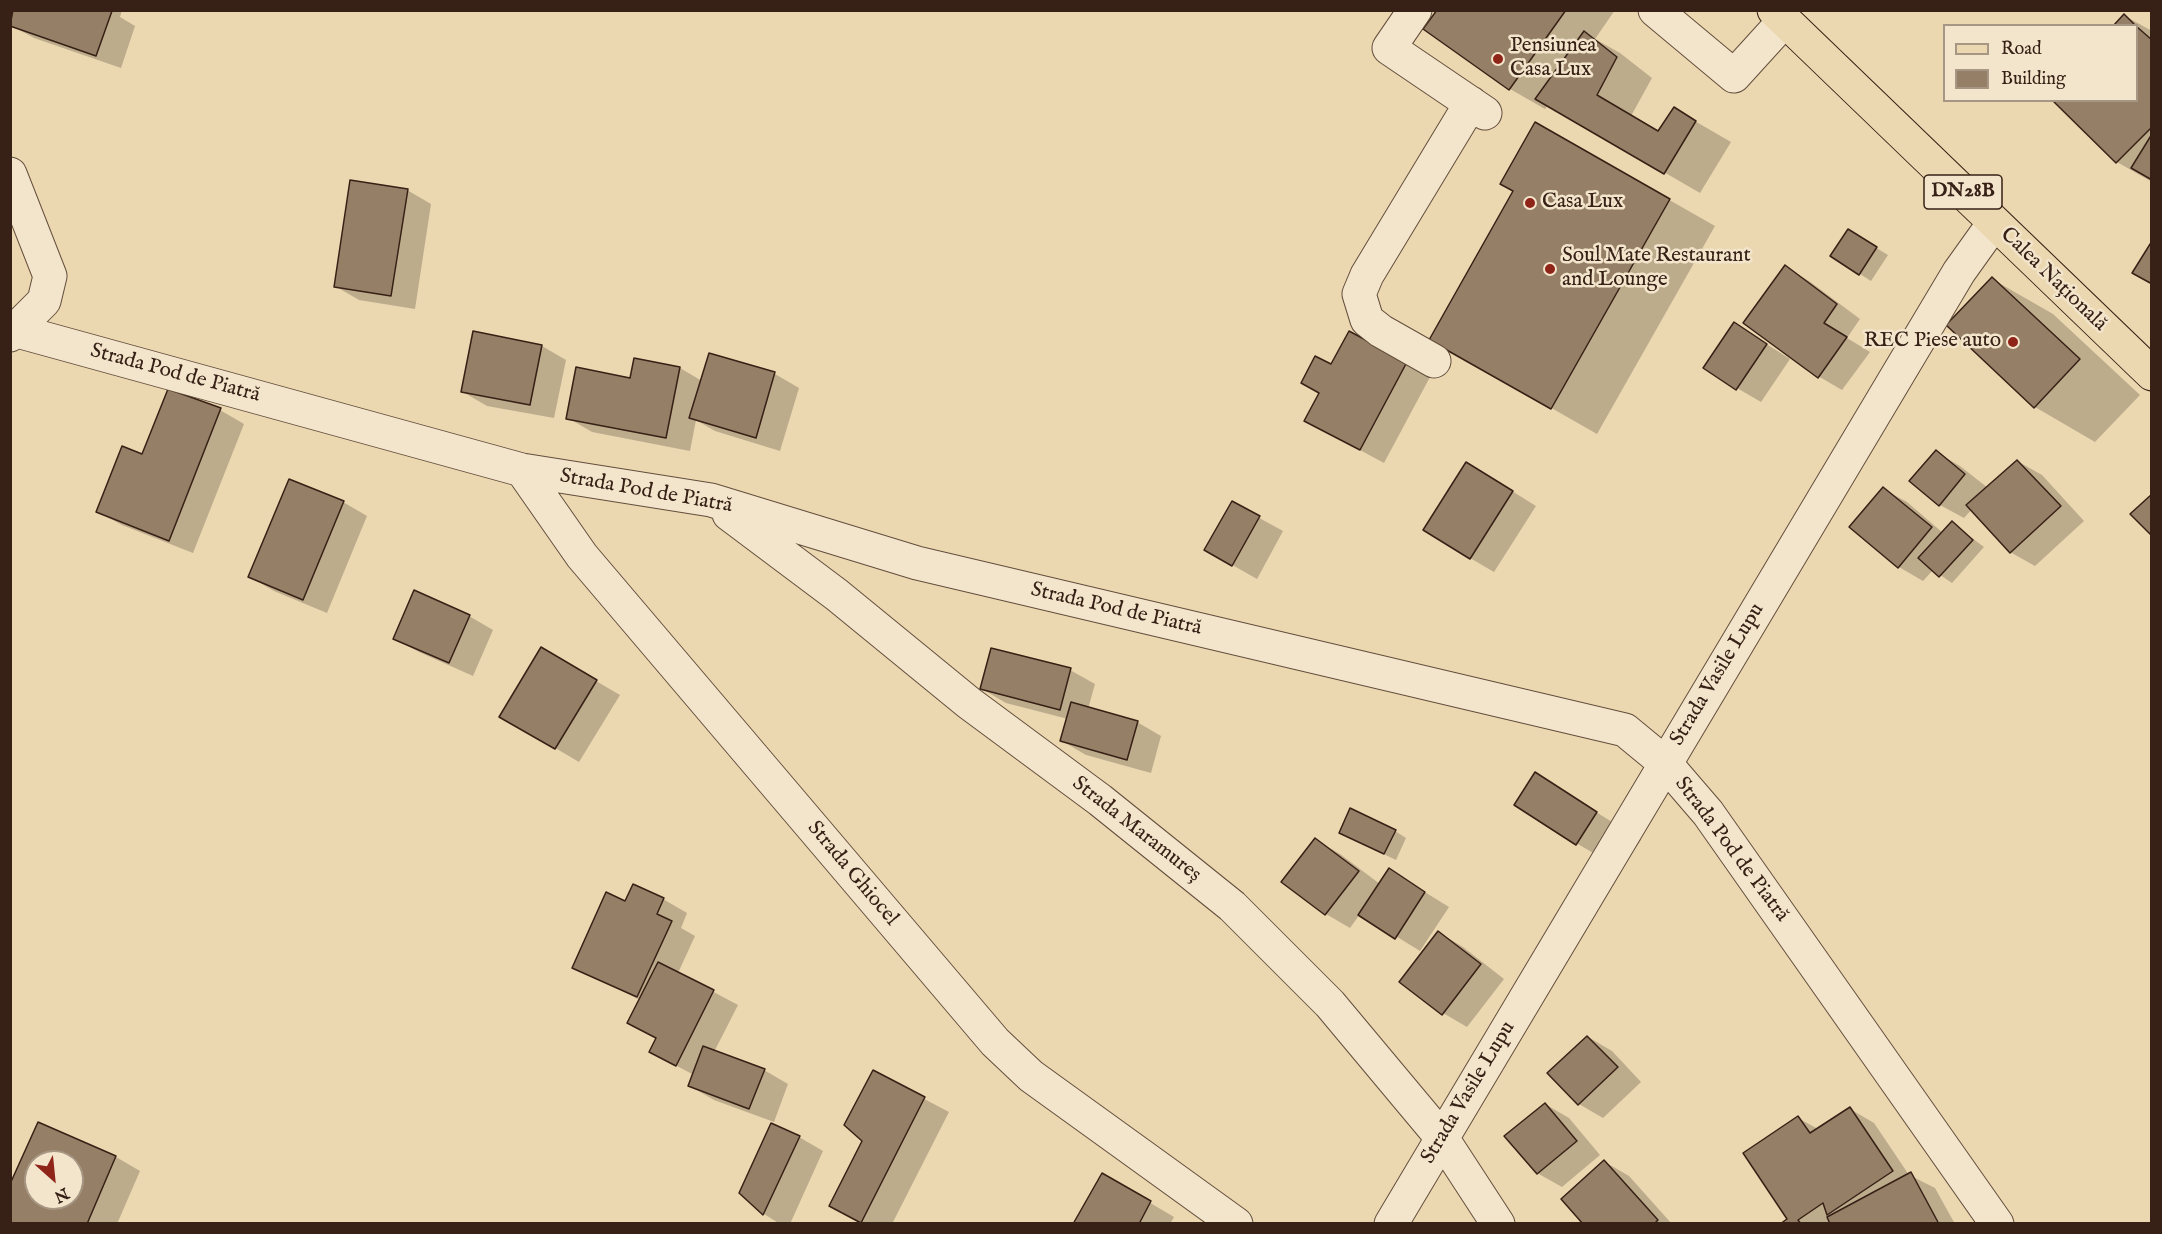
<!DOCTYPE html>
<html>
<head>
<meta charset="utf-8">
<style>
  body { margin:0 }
  #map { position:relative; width:2162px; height:1234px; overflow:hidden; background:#ebd7b0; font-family:"IM FELL English",serif }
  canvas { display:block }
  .frame { position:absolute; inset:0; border:12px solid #372015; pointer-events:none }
  .legend { position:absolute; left:1943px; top:24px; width:195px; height:78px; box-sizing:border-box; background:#f2e5cc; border:2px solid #a79683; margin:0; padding:8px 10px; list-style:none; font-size:18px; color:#372015 }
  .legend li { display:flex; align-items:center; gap:12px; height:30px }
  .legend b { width:30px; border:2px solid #a79683 }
  .north { position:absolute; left:24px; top:1150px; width:60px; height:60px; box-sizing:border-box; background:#f2e5cc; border:2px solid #a79683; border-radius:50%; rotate:153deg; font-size:16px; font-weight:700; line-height:24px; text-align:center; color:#372015 }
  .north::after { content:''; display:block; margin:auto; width:21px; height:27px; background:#8f2418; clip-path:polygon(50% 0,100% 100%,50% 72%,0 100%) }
</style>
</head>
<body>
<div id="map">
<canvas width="2162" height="1234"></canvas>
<div class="frame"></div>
<ul class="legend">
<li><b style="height:8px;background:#ebd7b0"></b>Road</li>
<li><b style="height:16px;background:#957f66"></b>Building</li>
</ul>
<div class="north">N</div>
</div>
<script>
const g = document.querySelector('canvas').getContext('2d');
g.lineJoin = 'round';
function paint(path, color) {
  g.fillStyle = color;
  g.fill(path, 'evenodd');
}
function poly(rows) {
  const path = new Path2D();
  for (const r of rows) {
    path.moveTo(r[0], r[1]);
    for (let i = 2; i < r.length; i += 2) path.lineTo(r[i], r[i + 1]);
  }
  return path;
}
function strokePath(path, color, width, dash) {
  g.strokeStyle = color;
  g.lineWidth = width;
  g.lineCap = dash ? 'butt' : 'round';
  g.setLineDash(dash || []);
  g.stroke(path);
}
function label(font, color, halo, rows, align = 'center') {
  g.font = font + ' "IM FELL English",serif';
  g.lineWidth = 5;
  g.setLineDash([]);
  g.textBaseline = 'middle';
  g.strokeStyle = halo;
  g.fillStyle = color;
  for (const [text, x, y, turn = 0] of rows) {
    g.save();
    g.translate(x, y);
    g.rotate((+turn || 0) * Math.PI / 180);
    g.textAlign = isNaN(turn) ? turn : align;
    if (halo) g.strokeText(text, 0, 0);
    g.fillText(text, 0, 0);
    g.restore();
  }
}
paint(poly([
  [15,10,122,10,120,17,135,26,121,68,34,38,10,25],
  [1438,10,1615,10,1595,39,1620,53,1652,78,1631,116,1659,132,1674,109,1731,142,1700,193,1548,105,1545,109,1510,89],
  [2125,16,2152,31,2152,182,2117,162,2054,100,2136,100,2136,26,2115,26],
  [1536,124,1715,226,1597,434,1476,365,1515,191],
  [407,190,431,204,415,309,359,300,335,286],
  [1860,238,1888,255,1871,281,1860,274],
  [1785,267,1809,281,1860,319,1847,338,1870,352,1842,390,1818,376],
  [1992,279,2053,314,2140,395,2095,442,2035,407],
  [1735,324,1790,359,1761,402,1737,388],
  [474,333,542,346,566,360,554,418,487,406,463,392],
  [710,355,775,374,799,388,780,451,715,431,696,420,690,451,592,432,568,418,631,379,680,368,702,381],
  [1406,363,1430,377,1384,463,1330,434,1332,366],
  [220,410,244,424,193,553,122,525,98,512],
  [1936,452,1960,466,1988,488,2017,461,2042,475,2084,521,2035,566,2010,552,1972,509,1964,518,1940,505,1912,481],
  [1491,478,1536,506,1494,572,1470,558],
  [1883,489,1907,502,1943,533,1952,523,1984,547,1952,583,1933,570,1923,581,1899,567,1851,527],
  [343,502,367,516,327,613,274,591,250,577],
  [1232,503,1283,531,1257,579,1206,550],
  [469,616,493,630,473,676,419,652,395,639],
  [541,649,620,695,579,762,501,716],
  [1070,670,1095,684,1088,709,1137,722,1161,736,1151,773,1086,755,1062,741,1068,719,1006,703,982,689],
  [1535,774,1641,840,1621,869,1576,843],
  [1395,831,1406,838,1396,860,1352,839],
  [1316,840,1340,854,1380,884,1389,870,1449,907,1420,951,1360,914,1350,928,1326,914],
  [663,899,687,913,681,928,695,936,678,973,738,1005,714,1052,764,1070,788,1084,774,1122,714,1100,690,1086,694,1075,675,1065,657,1038,640,1000,574,967,626,903],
  [1439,933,1463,947,1504,979,1467,1027,1443,1013],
  [1588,1037,1612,1051,1641,1082,1603,1118,1579,1104],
  [873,1072,949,1112,892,1224,863,1224,855,1219],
  [1545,1104,1569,1118,1600,1155,1562,1187,1537,1173],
  [1850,1109,1874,1123,1909,1175,1935,1188,1955,1224,1783,1224,1789,1219,1798,1118,1818,1129],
  [38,1124,116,1157,140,1171,117,1224,10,1224],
  [36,1162,72,1162,72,1198,36,1198],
  [799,1137,823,1151,790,1224,780,1224,764,1214,741,1193],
  [1605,1162,1629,1176,1672,1224,1585,1224],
  [1103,1175,1174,1217,1170,1224,1074,1223]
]), '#0003');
const building = poly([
  [13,10,111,10,112,11,96,56,10,26,13,10],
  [1437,10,1566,10,1509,90,1423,29,1437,10],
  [2124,14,2136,26,2113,26,2124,14],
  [2136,26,2152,40,2152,127,2116,163,2052,100,2136,100,2136,26],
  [1584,31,1617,57,1597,95,1658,131,1674,107,1696,121,1664,174,1535,99,1584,31],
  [1535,122,1670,199,1551,409,1429,340,1513,191,1500,184,1535,122],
  [2152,134,2152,180,2131,168,2152,134],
  [350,180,408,189,391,296,334,287,350,180],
  [1848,229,1877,247,1859,275,1830,256,1848,229],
  [2152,241,2152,284,2132,273,2152,241],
  [1785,265,1837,304,1824,323,1847,337,1818,378,1743,323,1785,265],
  [1992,277,2080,359,2034,408,1946,325,1992,277],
  [1734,322,1767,344,1736,390,1703,368,1734,322],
  [473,331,542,345,530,405,461,392,473,331],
  [1349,331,1407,362,1360,450,1304,421,1319,393,1301,383,1315,356,1331,364,1349,331],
  [709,353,775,372,756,438,689,418,709,353],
  [634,358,680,367,666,438,566,419,576,367,630,378,634,358],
  [168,389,221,408,169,541,96,512,122,446,142,454,168,389],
  [1936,450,1965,474,1939,506,1909,481,1936,450],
  [2017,460,2061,506,2010,553,1966,505,2017,460],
  [1466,462,1513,491,1470,559,1423,530,1466,462],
  [289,479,344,501,303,600,248,577,289,479],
  [1883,487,1932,527,1898,568,1849,527,1883,487],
  [2152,494,2152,536,2130,514,2152,494],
  [1232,501,1260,516,1232,566,1204,550,1232,501],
  [1952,521,1973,540,1939,577,1918,558,1952,521],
  [414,590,470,615,449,663,393,639,414,590],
  [541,647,597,680,555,749,499,717,541,647],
  [991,648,1071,668,1060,710,980,689,991,648],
  [1071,702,1138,721,1127,760,1060,741,1071,702],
  [1535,772,1597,812,1576,845,1514,805,1535,772],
  [1350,808,1396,830,1384,854,1339,833,1350,808],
  [1315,838,1359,871,1325,915,1281,882,1315,838],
  [1389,868,1425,892,1395,939,1358,915,1389,868],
  [633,884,664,898,657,914,672,921,637,997,572,968,606,892,625,901,633,884],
  [1438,931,1481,964,1442,1015,1399,982,1438,931],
  [658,962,714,990,676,1066,649,1052,656,1038,627,1023,658,962],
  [1587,1036,1618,1067,1578,1105,1547,1073,1587,1036],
  [703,1046,765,1069,749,1109,688,1086,703,1046],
  [873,1070,925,1097,861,1223,829,1206,862,1141,844,1125,873,1070],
  [1545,1103,1577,1141,1537,1174,1504,1136,1545,1103],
  [1850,1107,1893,1171,1827,1215,1823,1203,1798,1220,1801,1224,1780,1224,1787,1219,1743,1153,1798,1116,1810,1133,1850,1107],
  [38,1122,116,1156,87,1224,10,1224,10,1184,38,1122],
  [36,1162,72,1162,72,1198,36,1198,36,1162],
  [771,1123,800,1136,763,1215,739,1193,771,1123],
  [1604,1160,1658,1220,1654,1224,1583,1224,1561,1199,1604,1160],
  [1911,1172,1939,1224,1830,1224,1827,1217,1911,1172],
  [1102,1173,1151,1201,1139,1224,1073,1224,1102,1173]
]);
paint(building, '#957f66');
strokePath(building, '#372015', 1.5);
const minor = poly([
  [1415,10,1389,48,1485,113],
  [1655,10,1734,76,1784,21],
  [10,174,50,276,44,301,10,335],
  [10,329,522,470,711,500,917,563,1625,730,1665,763,1708,813,1997,1224],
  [1434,361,1381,331,1367,320,1359,294,1367,275,1471,103],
  [522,470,582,556,995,1042,1031,1076,1236,1224],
  [729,514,837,595,969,703,1100,800,1232,906,1330,1004,1442,1138,1498,1224],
  [1391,1224,1959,272,1994,223]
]);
const major = poly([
  [1774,10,2152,374]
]);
strokePath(minor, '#644e3c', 35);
strokePath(major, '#372015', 35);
strokePath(minor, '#f2e5cc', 33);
strokePath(major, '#ebd7b0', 33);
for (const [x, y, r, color] of [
  [1498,59,6,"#8f2418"],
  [1530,203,6,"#8f2418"],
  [1550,269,6,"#8f2418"],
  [2013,342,6,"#8f2418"]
]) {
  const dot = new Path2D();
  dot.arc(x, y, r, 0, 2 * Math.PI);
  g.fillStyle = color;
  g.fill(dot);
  strokePath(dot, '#f2e5cc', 2);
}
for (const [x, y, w] of [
  [1963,192,78]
]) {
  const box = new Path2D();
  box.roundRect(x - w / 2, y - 17, w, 34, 4.5);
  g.fillStyle = '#f2e5cc';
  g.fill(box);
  strokePath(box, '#372015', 1.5);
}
label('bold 20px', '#372015', null, [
  ["DN28B",1963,192]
]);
label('21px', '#372015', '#f2e5cc', [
  ["Pensiunea",1510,47],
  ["Casa Lux",1510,71],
  ["Casa Lux",1542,203],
  ["Soul Mate Restaurant",1562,257],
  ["and Lounge",1562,281],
  ["REC Piese auto",2001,342,"right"]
], 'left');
label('21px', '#372015', '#f2e5cc', [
  ["Calea Națională",2053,280,44],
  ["Strada Pod de Piatră",175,374,15],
  ["Strada Pod de Piatră",646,492,10],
  ["Strada Pod de Piatră",1116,610,13],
  ["Strada Vasile Lupu",1718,675,-59],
  ["Strada Maramureș",1136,830,38],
  ["Strada Pod de Piatră",1731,850,53],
  ["Strada Ghiocel",852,874,50],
  ["Strada Vasile Lupu",1469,1093,-59]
]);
</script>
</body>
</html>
